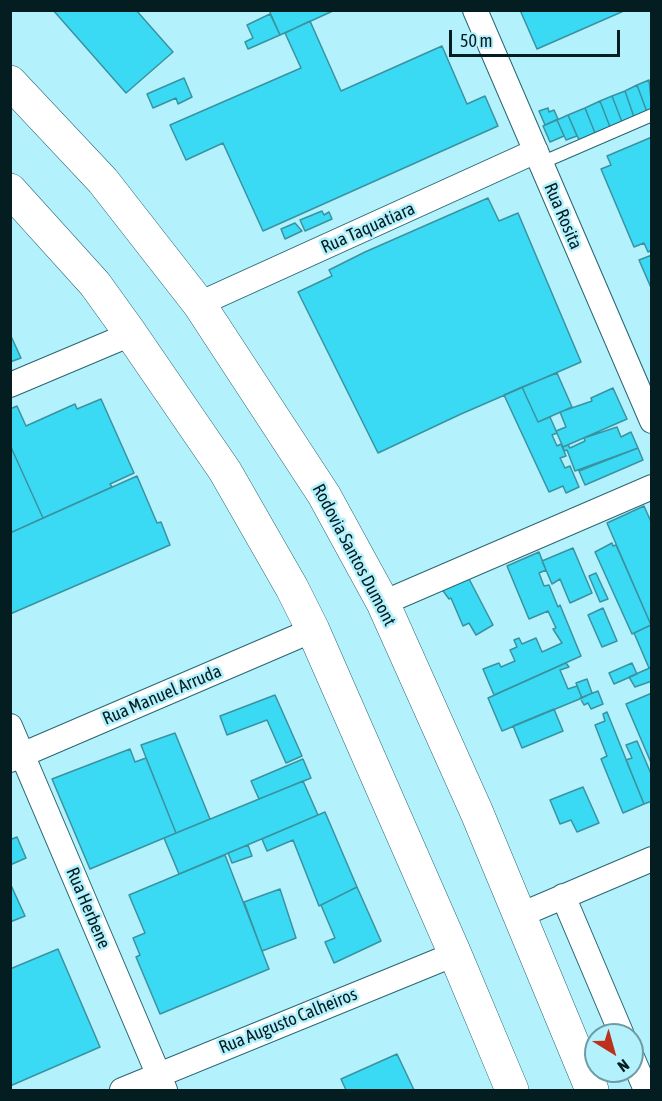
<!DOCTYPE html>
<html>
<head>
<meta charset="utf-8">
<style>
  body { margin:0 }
  #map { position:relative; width:662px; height:1101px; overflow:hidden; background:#b3f1fd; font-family:"Asap Condensed",sans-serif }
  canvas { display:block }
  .frame { position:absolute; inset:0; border:12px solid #041d21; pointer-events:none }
  .north { position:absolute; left:584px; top:1023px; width:60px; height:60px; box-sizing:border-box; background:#b3f1fd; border:2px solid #6d9ca5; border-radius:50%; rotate:143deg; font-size:16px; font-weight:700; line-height:24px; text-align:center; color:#041d21 }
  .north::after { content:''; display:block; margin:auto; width:21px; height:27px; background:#bd301e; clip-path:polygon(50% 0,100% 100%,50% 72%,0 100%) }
  .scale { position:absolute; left:449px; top:30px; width:171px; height:27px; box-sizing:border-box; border:3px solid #041d21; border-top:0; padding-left:8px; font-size:18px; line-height:21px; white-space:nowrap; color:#041d21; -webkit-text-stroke:4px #b3f1fd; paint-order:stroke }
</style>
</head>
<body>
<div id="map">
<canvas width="662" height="1101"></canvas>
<div class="frame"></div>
<div class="north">N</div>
<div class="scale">50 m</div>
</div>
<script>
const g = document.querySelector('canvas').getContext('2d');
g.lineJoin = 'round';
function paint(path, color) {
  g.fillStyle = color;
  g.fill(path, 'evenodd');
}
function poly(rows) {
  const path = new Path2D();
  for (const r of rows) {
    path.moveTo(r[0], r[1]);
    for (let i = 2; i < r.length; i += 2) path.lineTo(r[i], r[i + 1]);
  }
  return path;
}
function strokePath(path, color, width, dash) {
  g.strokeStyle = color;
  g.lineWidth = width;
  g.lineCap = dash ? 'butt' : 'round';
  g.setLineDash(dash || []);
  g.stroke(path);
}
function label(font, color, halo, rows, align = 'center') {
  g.font = font + ' "Asap Condensed",sans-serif';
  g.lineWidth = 5;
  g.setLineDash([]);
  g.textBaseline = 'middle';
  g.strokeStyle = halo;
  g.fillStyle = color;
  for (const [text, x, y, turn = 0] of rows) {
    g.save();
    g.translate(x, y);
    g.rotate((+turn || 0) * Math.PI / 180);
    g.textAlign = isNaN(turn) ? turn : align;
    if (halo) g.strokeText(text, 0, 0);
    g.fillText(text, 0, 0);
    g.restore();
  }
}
const building = poly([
  [53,10,136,10,173,52,126,93,53,10],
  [269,10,335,10,280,35,269,10],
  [520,10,626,10,537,49,520,10],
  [270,14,280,35,248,49,245,42,253,38,247,25,270,14],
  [310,21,341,91,442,46,467,104,485,96,498,126,263,231,223,143,186,160,170,125,301,68,285,33,310,21],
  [184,78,192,97,178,104,176,98,153,108,147,94,184,78],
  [649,80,652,110,647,112,637,85,649,80],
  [637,85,647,112,634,117,625,91,637,85],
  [625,91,634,117,622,122,612,96,625,91],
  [612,96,622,122,610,127,600,101,612,96],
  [600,101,610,127,595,133,585,108,600,101],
  [548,108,549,112,554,110,558,119,545,125,539,111,548,108],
  [585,108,595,133,579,140,568,115,585,108],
  [568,115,577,136,566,140,557,120,568,115],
  [557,120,564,136,550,142,543,126,557,120],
  [652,137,652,250,648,252,644,243,634,247,601,169,611,165,607,156,652,137],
  [488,198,499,221,518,213,581,362,461,414,378,453,298,292,332,276,329,270,365,252,488,198],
  [322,211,324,215,329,212,332,219,305,231,300,220,322,211],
  [295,223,302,231,285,239,281,229,295,223],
  [652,255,652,290,639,260,652,255],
  [10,334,21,358,10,362,10,334],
  [557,373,572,407,538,422,522,387,557,373],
  [522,387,538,422,550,417,557,433,552,435,557,446,561,444,566,456,560,458,565,468,570,466,579,487,566,493,563,486,549,492,504,395,522,387],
  [613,388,627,419,563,447,556,431,566,427,560,412,592,401,591,398,613,388],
  [101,399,134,473,110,484,112,487,43,518,10,445,10,409,17,406,26,426,75,404,77,409,101,399],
  [617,427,621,437,631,432,638,448,575,471,567,450,564,451,563,447,568,445,570,448,585,441,584,438,617,427],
  [10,445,43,518,10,533,10,445],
  [638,448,643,460,585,485,579,471,638,448],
  [137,476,157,523,161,522,170,545,10,614,10,533,137,476],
  [644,506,652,524,651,625,607,523,644,506],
  [612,543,613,546,616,545,651,625,632,634,595,552,612,543],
  [573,548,592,593,570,603,560,579,552,584,542,561,573,548],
  [539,552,546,570,539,573,544,586,549,585,558,607,560,605,581,656,494,695,483,669,499,663,501,667,515,661,510,650,517,647,514,640,519,638,522,644,536,638,542,652,562,643,553,629,556,628,548,611,529,619,507,566,539,552],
  [596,573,608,599,600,602,589,576,596,573],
  [467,575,493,625,476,635,469,623,463,626,451,598,449,599,441,588,467,575],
  [603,608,617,641,602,647,588,615,603,608],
  [651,625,652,667,649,668,634,633,651,625],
  [566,663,569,667,560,670,568,689,577,686,582,698,502,731,488,698,566,663],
  [632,663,637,674,614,684,609,673,632,663],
  [652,667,652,681,635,687,629,677,652,667],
  [587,679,592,693,582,698,576,683,587,679],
  [598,691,603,704,591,709,588,703,584,705,580,698,598,691],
  [652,693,652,765,626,704,652,693],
  [275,695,302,756,286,763,267,720,227,735,220,716,275,695],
  [554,709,563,731,522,748,513,726,554,709],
  [607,712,644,804,623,813,601,759,607,756,595,725,605,721,603,714,607,712],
  [175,733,210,819,176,833,141,745,175,733],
  [637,741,652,776,652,801,644,804,626,760,632,758,626,745,637,741],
  [130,749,135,762,146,758,176,833,90,869,52,779,130,749],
  [303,759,311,778,259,799,251,781,303,759],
  [303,781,318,815,179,874,164,838,303,781],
  [583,787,599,823,577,832,571,820,560,824,550,800,583,787],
  [325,812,357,887,319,906,293,840,267,851,262,839,325,812],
  [10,836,12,839,17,837,26,858,10,865,10,836],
  [248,845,252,856,232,863,228,853,248,845],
  [225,855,269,969,160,1014,136,957,140,955,133,938,145,933,129,895,225,855],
  [10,883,25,916,10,922,10,883],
  [357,887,381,941,334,963,325,942,335,938,321,905,357,887],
  [280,889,296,938,262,951,244,902,280,889],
  [58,949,100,1047,10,1086,10,969,58,949],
  [397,1054,414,1090,346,1090,341,1079,397,1054]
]);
paint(building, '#3bdaf4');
strokePath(building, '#3a92a1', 1.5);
const service = poly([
  [541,163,652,115]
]);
const minor = poly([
  [475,10,652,421],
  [199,304,536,151],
  [10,385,131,334],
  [383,603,652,487],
  [10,726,165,1090],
  [10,760,313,630],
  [563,896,622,1035],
  [518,916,652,859],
  [632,1057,646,1090],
  [122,1090,455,954]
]);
const trunk = poly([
  [10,82,103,181,199,304,324,495,383,603,477,813,592,1090],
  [10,190,95,284,131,334,225,471,292,588,313,630,455,954,512,1090]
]);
strokePath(service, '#296671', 14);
strokePath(minor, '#296671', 26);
strokePath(trunk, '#296671', 34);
strokePath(service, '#fff', 12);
strokePath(minor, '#fff', 24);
strokePath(trunk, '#fff', 33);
label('18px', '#041d21', '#b3f1fd', [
  ["Rua Rosita",563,216,67],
  ["Rua Taquatiara",368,228,-24],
  ["Rodovia Santos Dumont",354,555,62],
  ["Rua Manuel Arruda",162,695,-23],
  ["Rua Herbene",88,908,67],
  ["Rua Augusto Calheiros",288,1021,-22]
]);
</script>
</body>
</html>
